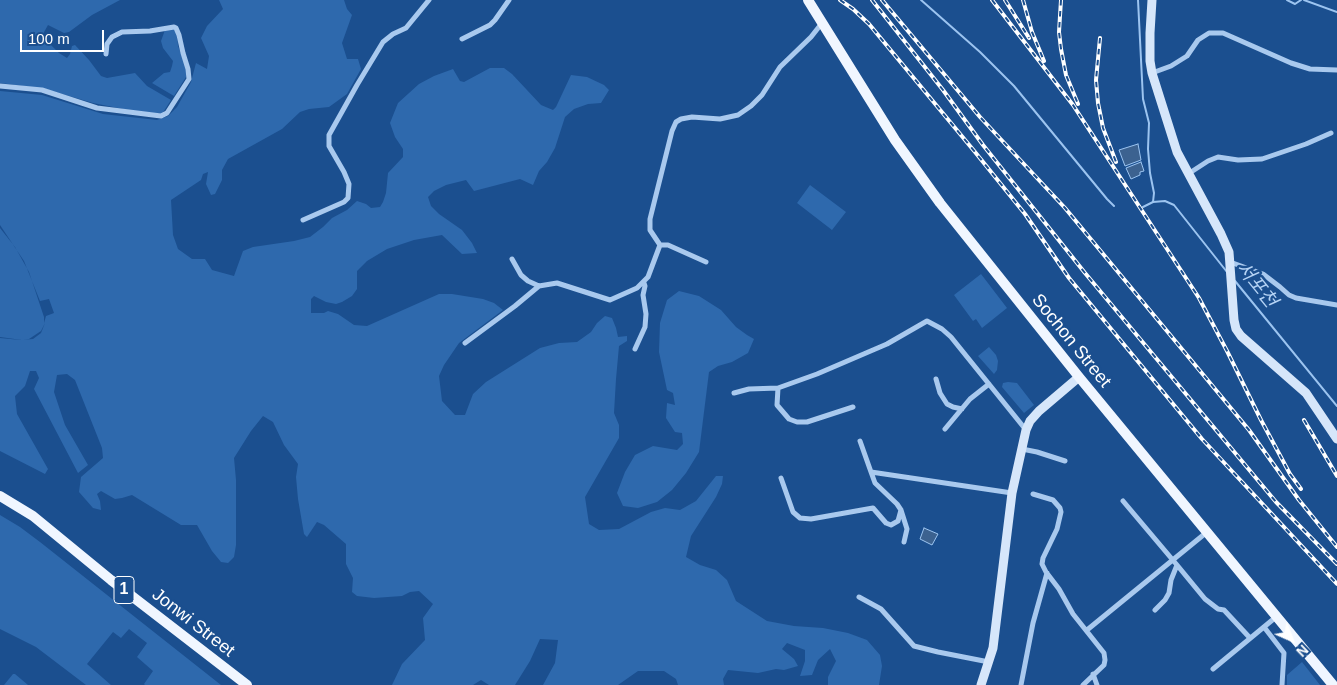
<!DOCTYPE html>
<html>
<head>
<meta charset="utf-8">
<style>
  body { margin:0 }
  #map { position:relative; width:1337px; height:685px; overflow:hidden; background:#1b4f8f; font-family:Helvetica,sans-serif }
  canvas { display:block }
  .north { position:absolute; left:1267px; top:615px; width:50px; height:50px; -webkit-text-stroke:4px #1b4f8f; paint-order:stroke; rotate:136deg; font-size:14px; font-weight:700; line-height:20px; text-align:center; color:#fff }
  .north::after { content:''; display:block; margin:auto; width:18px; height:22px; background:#fff; clip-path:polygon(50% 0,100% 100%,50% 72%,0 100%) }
  .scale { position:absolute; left:20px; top:30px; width:84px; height:22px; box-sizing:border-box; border:2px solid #fff; border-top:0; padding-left:6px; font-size:15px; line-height:18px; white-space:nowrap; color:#fff; -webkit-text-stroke:4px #1b4f8f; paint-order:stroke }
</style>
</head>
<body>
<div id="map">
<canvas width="1337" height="685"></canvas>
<div class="north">N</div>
<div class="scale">100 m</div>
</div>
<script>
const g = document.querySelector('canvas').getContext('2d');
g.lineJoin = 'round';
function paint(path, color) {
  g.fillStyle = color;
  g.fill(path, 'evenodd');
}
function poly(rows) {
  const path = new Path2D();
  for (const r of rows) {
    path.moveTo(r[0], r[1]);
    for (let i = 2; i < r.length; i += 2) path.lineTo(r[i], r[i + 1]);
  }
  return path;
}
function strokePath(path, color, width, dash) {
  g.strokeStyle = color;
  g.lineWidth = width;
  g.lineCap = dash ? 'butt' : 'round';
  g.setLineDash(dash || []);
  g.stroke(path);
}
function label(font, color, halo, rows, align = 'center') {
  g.font = font + ' Helvetica,"Noto Sans KR",sans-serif';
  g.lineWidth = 5;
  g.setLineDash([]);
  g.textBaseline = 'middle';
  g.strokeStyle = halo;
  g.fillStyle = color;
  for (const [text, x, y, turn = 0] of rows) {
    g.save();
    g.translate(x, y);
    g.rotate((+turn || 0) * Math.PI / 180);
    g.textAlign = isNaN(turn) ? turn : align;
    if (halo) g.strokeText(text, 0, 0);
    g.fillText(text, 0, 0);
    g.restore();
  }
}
paint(poly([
  [0,0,120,0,92,15,69,32,64,33,48,25,43,34,45,39,59,53,67,58,70,54,72,46,75,45,89,60,101,76,107,78,135,73,147,86,171,100,162,114,133,111,93,103,45,89,0,83],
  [214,0,344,0,347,9,352,15,342,43,347,59,358,59,361,69,347,94,329,107,309,109,300,112,282,129,228,159,222,170,222,180,215,194,211,195,206,184,208,172,203,174,201,180,171,200,173,235,178,249,192,259,205,259,212,270,234,276,243,251,253,247,294,241,310,237,323,227,332,218,347,210,357,201,366,204,371,208,380,207,383,202,386,193,388,173,403,157,403,149,395,137,390,123,398,103,419,84,434,76,453,69,460,81,464,82,490,68,504,68,512,74,541,105,553,110,556,107,571,75,587,77,604,85,609,90,601,103,588,104,574,109,565,117,555,148,547,162,539,171,533,185,520,179,474,191,466,180,446,185,434,191,428,197,431,206,439,214,462,230,472,243,477,253,462,254,442,235,414,240,387,249,367,261,357,271,357,289,352,296,342,302,336,304,326,302,314,296,311,299,311,313,324,313,328,311,338,314,354,325,367,326,439,294,452,294,483,299,494,303,503,310,459,343,444,365,439,376,442,401,455,415,465,415,473,394,486,382,540,348,559,343,577,342,591,332,597,323,605,316,612,318,616,328,618,337,627,336,627,341,619,346,616,379,614,413,619,425,619,438,585,497,589,524,599,530,619,529,651,512,665,508,680,510,696,501,716,476,723,476,722,484,716,497,691,536,686,557,700,565,716,570,727,580,736,601,767,621,794,626,823,628,848,633,867,640,880,655,882,666,879,685,828,685,828,677,836,661,830,649,818,660,812,675,800,676,805,661,805,650,787,643,782,649,794,659,798,666,784,670,776,669,758,673,728,670,723,679,724,685,678,685,676,679,664,671,638,671,618,685,543,685,555,663,558,640,540,639,530,661,515,685,489,685,481,680,473,685,392,685,402,664,425,640,423,618,433,604,419,591,410,592,402,596,374,598,357,596,352,592,353,578,346,564,346,544,324,525,317,522,307,537,304,534,298,499,296,477,298,464,284,445,273,422,263,416,251,431,234,458,236,480,236,545,234,557,228,563,221,562,212,551,197,525,181,525,132,495,122,498,115,499,101,491,97,494,100,501,101,510,93,508,79,492,81,477,103,458,102,448,75,380,67,374,57,375,54,392,65,425,88,465,78,473,34,389,39,378,36,371,30,371,25,386,15,396,17,414,48,469,45,474,0,451,0,338,21,340,33,339,41,333,45,323,41,331,29,339,22,340,0,337,0,228,15,247,29,272,44,317,44,323,46,316,54,313,49,299,40,301,24,261,0,225,0,91,42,95,103,114,157,120,168,116,177,107,191,82,196,63,207,69,209,56,201,38,207,26,223,9,219,0],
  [173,29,177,32,178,46,187,69,186,77,174,96,152,83,164,73,170,72,172,66,173,61,163,48,161,41,165,30],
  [810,185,846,212,832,230,797,203],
  [981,274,1007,308,982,328,976,319,973,321,954,295],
  [679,291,699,296,721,310,736,327,747,335,754,339,748,353,732,362,718,366,709,372,699,452,686,473,672,490,657,502,638,508,623,506,617,493,625,472,635,455,653,446,677,450,683,444,682,433,675,432,666,418,667,403,675,405,673,393,667,390,659,352,660,323,667,300],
  [989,347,996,355,998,361,997,370,994,374,978,356],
  [1008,382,1017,383,1034,405,1024,413,1002,387,1003,383],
  [0,515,20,527,40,542,221,685,145,685,144,684,153,671,137,657,147,643,129,629,121,638,113,632,87,664,111,685,86,685,36,647,0,629],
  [1302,662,1320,685,1287,685,1287,675],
  [13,674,15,674,28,685,4,685]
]), '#2e69ad');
const water = poly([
  [1138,144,1141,160,1125,166,1119,150,1138,144],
  [1141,162,1144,171,1140,172,1140,175,1131,179,1126,168,1141,162],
  [924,528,938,534,932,545,920,539,924,528]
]);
paint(water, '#3c6290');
strokePath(water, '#9cc4f0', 1);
strokePath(poly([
  [921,0,980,52,1014,86,1107,199,1114,206],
  [1138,0,1143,99,1149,123,1148,149,1150,173,1154,193,1153,202],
  [1287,0,1295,4,1301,0],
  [1304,0,1337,12],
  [1143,207,1153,202,1165,201,1174,205,1227,272],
  [1235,281,1337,406]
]), '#9cc4f0', 2);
strokePath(poly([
  [462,39,490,25,495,20,509,0],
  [1152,73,1171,66,1187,56,1198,40,1209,33,1223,33,1291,63,1310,69,1337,70],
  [0,86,42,90,97,108,161,116,167,113,189,79,188,69,183,53,179,35,176,28,174,27,150,31,122,32,112,37,107,44,106,54],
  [1188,174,1208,161,1218,157,1238,160,1262,159,1306,144,1331,133],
  [303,220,344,202,348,198,349,184,344,172,329,146,329,135,357,85,383,42,393,34,406,28,429,0],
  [660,245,668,245,706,262],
  [512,259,521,275,528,281,539,286,557,283,610,300,637,288,648,277,660,245,650,230,650,219,672,131,676,122,681,119,692,117,720,119,738,115,751,106,762,95,780,67,811,37,822,23],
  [1230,262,1263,274,1280,287,1289,295,1296,298,1337,305],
  [465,343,515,306,539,286],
  [635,349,645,327,646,314,643,295,645,286,644,283],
  [936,379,940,393,947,404,953,407,962,409],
  [734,393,749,389,778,388],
  [853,407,807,422,797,422,789,419,777,405,778,388,817,374,887,344,927,321,942,329,951,337,1026,430],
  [945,429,970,399,989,384],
  [860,441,871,472,1012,493],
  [1022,449,1037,452,1065,461],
  [871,472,875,483,897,504,901,510,907,529,904,542],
  [781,478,793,512,800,518,811,519,873,508,886,523,891,525,898,521,901,510],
  [1033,494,1053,500,1060,508,1061,512,1057,529,1043,558,1042,564,1046,572,1059,589,1073,614,1104,653,1105,660,1104,665,1083,685],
  [1123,501,1177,565,1171,580,1169,593,1165,600,1155,610],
  [1177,565,1205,599,1218,609,1224,610,1250,638],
  [859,597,881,609,914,646,938,652,989,662],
  [1264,627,1284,653,1282,685],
  [1087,630,1207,532],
  [1213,669,1276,617],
  [1093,674,1097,685],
  [1021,685,1033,623,1047,573]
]), '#a9c9ee', 5);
strokePath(poly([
  [1152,0,1150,33,1150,61,1152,73,1177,152,1221,234,1229,252,1234,320,1236,329,1241,336,1306,393,1337,439],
  [981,685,993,648,1012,493,1026,430,1030,421,1039,411,1079,377]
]), '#d6e6fa', 9);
strokePath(poly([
  [808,0,895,140,940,203,1079,377,1333,685],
  [0,496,33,516,111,580,247,685]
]), '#f0f6ff', 10);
const rail = poly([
  [840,0,853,9,869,24,975,152,1025,214,1069,278,1202,439,1337,584],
  [872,0,943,90,983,145,1085,273,1276,502,1337,564],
  [882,0,980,117,1065,208,1249,430,1299,500,1337,547],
  [992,0,1073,105,1199,298,1227,351,1261,420,1290,474,1301,489],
  [1005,0,1029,38],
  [1023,0,1032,32,1044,61],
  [1061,0,1059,32,1061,49,1066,75,1078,104],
  [1100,38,1096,80,1098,103,1103,128,1116,162],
  [1304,420,1337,476]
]);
strokePath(rail, '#fff', 4);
strokePath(rail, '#1b4f8f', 2, [5.5]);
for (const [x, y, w] of [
  [124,590,20]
]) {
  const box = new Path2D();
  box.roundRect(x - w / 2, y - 13.5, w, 27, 4);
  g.fillStyle = '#1b4f8f';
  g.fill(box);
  strokePath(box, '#fff', 1);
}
label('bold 16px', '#fff', null, [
  ["1",124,590]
]);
label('18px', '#fff', '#1b4f8f', [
  ["Sochon Street",1071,341,51],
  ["Jonwi Street",193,623,38]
]);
label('italic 19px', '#b5d3f5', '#1b4f8f', [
  ["서포천",1256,285,51]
]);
</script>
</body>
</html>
